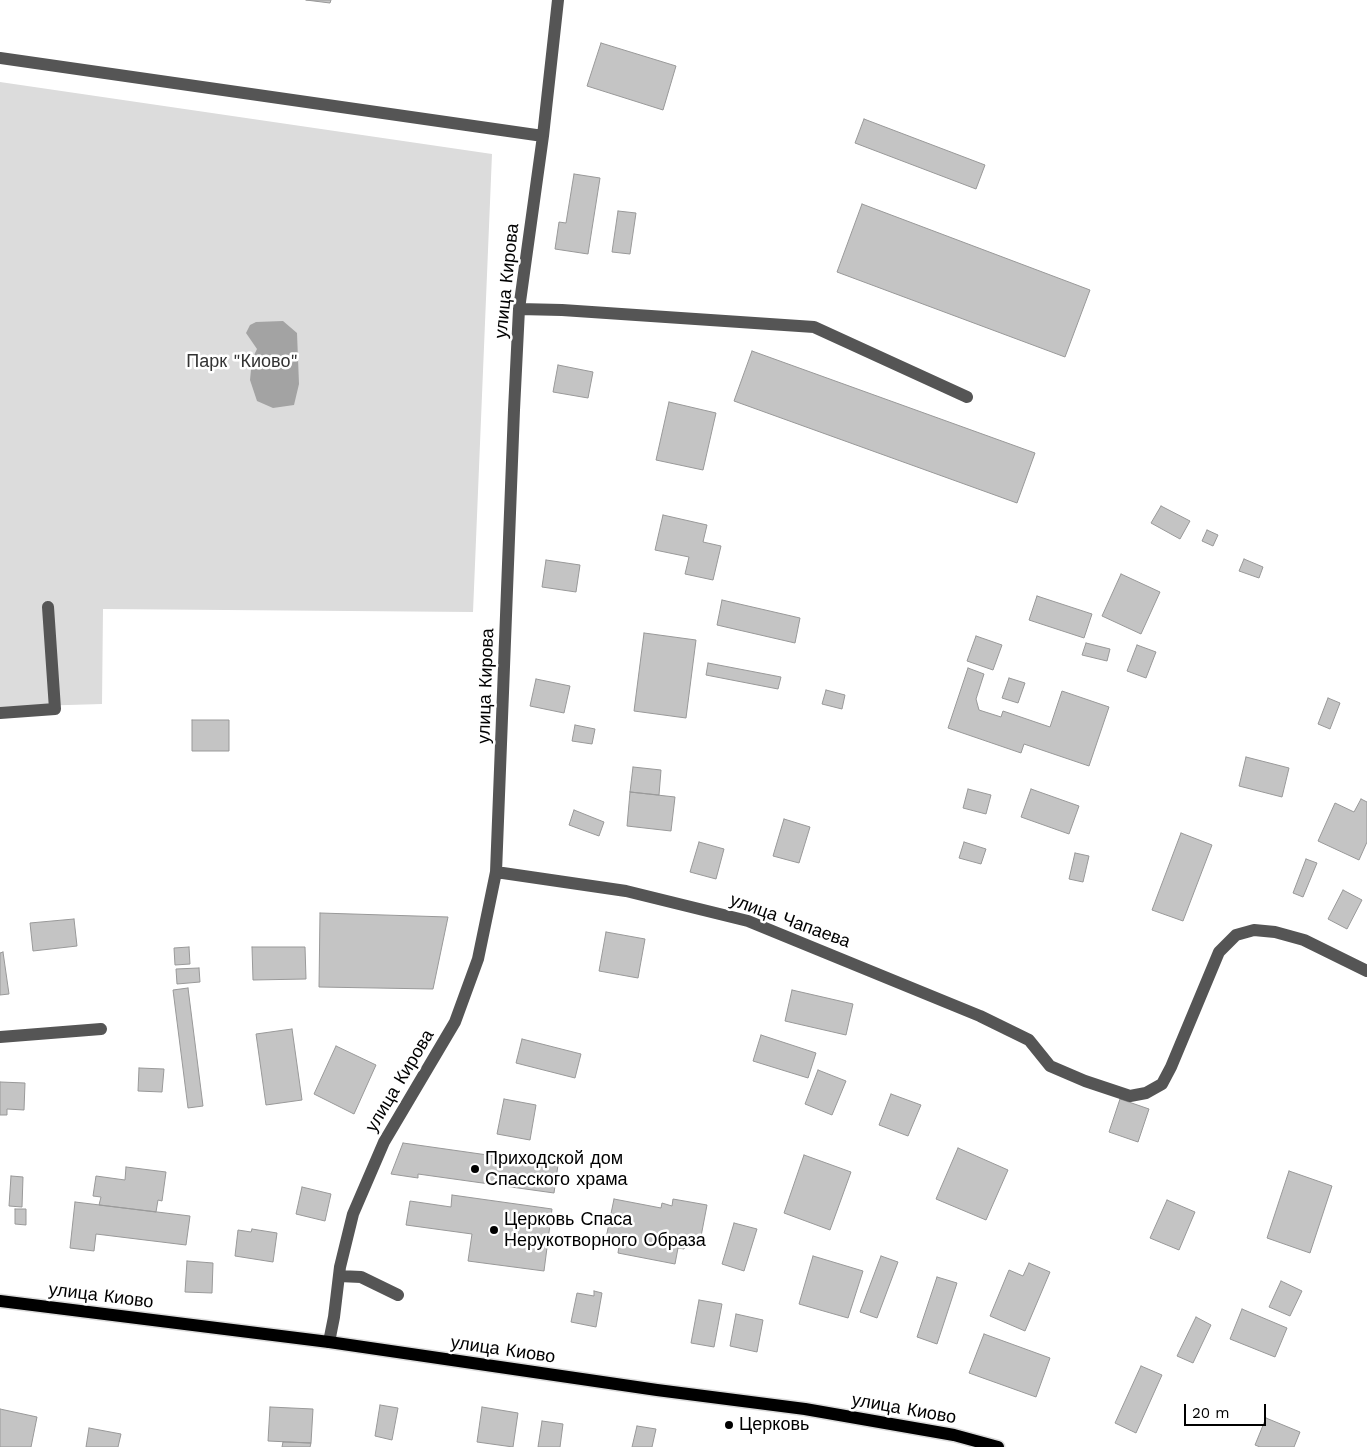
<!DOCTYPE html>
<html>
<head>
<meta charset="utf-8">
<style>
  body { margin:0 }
  #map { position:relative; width:1367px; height:1447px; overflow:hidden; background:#fff; font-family:"Work Sans",sans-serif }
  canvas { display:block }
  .scale { position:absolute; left:1184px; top:1404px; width:82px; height:22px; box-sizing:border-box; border:2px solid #000; border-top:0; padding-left:6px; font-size:15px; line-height:18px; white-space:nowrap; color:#000; -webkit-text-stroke:4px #fff; paint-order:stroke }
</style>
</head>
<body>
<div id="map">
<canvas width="1367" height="1447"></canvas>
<div class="scale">20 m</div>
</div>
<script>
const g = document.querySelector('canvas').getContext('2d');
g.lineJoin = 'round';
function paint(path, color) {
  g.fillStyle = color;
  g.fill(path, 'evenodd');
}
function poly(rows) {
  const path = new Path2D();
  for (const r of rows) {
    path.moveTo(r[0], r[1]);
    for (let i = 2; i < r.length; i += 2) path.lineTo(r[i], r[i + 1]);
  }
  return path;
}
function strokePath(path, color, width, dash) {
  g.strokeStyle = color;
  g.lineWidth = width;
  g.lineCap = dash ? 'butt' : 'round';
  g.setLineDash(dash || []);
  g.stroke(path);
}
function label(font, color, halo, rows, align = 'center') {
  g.font = font + ' "Work Sans",sans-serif';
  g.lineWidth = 5;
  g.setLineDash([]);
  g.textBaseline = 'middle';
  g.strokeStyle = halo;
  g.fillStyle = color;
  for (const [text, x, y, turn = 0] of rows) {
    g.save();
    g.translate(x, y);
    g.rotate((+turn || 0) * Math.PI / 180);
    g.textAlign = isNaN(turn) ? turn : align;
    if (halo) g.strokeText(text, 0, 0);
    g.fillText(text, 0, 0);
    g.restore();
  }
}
paint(poly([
  [0,82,492,154,473,612,103,609,102,704,0,707]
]), '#dcdcdc');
paint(poly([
  [283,321,297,333,299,384,294,405,273,408,257,401,250,380,252,359,257,349,246,333,250,325,256,322]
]), '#a3a3a3');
const building = poly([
  [306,0,331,0,330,3,306,0],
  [601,43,676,66,663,110,587,86,601,43],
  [864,119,985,165,976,189,855,143,864,119],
  [574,174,600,178,588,254,555,249,559,222,566,223,574,174],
  [862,204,1090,290,1065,357,837,272,862,204],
  [618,211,636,213,630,254,612,252,618,211],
  [752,351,1035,453,1017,503,734,401,752,351],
  [558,365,593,372,588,398,553,392,558,365],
  [669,402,716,413,703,470,656,460,669,402],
  [1161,506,1190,521,1180,539,1151,523,1161,506],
  [663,515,707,525,703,542,721,546,713,580,685,574,689,557,655,550,663,515],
  [1207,530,1218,535,1213,546,1202,541,1207,530],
  [1244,559,1263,567,1259,578,1239,571,1244,559],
  [546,560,580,565,576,592,542,587,546,560],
  [1121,574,1160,592,1141,634,1102,616,1121,574],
  [1037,596,1092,614,1084,638,1029,620,1037,596],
  [722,600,800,618,795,643,717,625,722,600],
  [644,633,696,640,686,718,634,711,644,633],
  [976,636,1002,645,993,670,967,661,976,636],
  [1086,643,1110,649,1107,661,1082,655,1086,643],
  [1137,645,1156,652,1146,678,1127,671,1137,645],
  [708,663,781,677,778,689,706,675,708,663],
  [968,668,984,674,976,699,979,710,1001,717,1003,711,1050,727,1062,691,1109,707,1089,766,1024,744,1021,753,948,728,968,668],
  [1009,678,1025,683,1018,703,1002,698,1009,678],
  [536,679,570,686,564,713,530,706,536,679],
  [826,690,845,695,842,709,822,704,826,690],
  [1328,698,1340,703,1330,729,1318,724,1328,698],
  [192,720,229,720,229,751,192,751,192,720],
  [575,725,595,729,592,744,572,741,575,725],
  [1246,757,1289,768,1282,797,1239,786,1246,757],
  [633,767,661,770,659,795,630,792,633,767],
  [968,789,991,795,986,814,963,808,968,789],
  [1031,789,1079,806,1069,834,1021,817,1031,789],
  [630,792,675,797,671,831,627,826,630,792],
  [1361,799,1367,802,1367,842,1359,860,1318,841,1335,803,1354,812,1361,799],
  [574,810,604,822,599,836,569,825,574,810],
  [784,819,810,827,799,863,773,856,784,819],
  [1181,833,1212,845,1183,921,1152,910,1181,833],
  [699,842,724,849,716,879,690,872,699,842],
  [964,842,986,849,981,864,959,858,964,842],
  [1075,853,1089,856,1083,882,1069,879,1075,853],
  [1306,859,1317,863,1303,897,1293,893,1306,859],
  [1343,890,1362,900,1347,929,1328,919,1343,890],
  [320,913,448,917,433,989,319,987,320,913],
  [74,919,77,946,33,951,30,923,74,919],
  [606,932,645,939,638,978,599,971,606,932],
  [189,947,190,964,175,965,174,948,189,947],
  [252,947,305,947,306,979,253,980,252,947],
  [3,952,9,994,0,995,0,953,3,952],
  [199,968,200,982,177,984,176,969,199,968],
  [188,988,203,1106,188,1108,173,990,188,988],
  [792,990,853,1004,846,1035,785,1021,792,990],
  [292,1029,302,1100,266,1105,256,1034,292,1029],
  [761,1035,816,1053,808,1078,753,1061,761,1035],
  [522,1039,581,1054,575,1078,516,1063,522,1039],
  [336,1046,376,1065,354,1114,314,1094,336,1046],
  [139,1068,164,1069,162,1092,138,1091,139,1068],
  [818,1070,846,1081,832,1115,805,1104,818,1070],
  [0,1082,25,1083,24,1110,7,1109,7,1115,0,1115,0,1082],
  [891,1094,921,1105,908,1136,879,1125,891,1094],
  [504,1099,536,1105,530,1140,497,1134,504,1099],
  [1120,1099,1149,1109,1138,1142,1109,1132,1120,1099],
  [403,1143,558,1165,554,1193,418,1174,418,1178,391,1174,403,1143],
  [958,1148,1008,1170,986,1220,936,1199,958,1148],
  [804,1155,851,1172,830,1230,784,1213,804,1155],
  [126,1167,166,1172,162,1201,158,1200,156,1212,99,1205,101,1197,93,1196,96,1176,125,1180,126,1167],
  [1289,1171,1332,1186,1310,1253,1267,1238,1289,1171],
  [11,1176,23,1177,22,1207,9,1206,11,1176],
  [302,1187,331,1194,325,1221,296,1214,302,1187],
  [452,1195,552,1209,544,1271,468,1261,472,1234,406,1225,410,1201,451,1207,452,1195],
  [614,1199,661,1208,662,1203,672,1206,673,1199,707,1205,699,1247,685,1244,684,1249,678,1248,675,1264,618,1253,619,1246,605,1243,614,1199],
  [1167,1200,1195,1212,1179,1250,1150,1238,1167,1200],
  [75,1202,190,1216,186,1245,96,1234,94,1251,70,1248,75,1202],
  [15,1209,26,1209,26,1225,15,1224,15,1209],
  [734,1223,757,1229,744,1271,722,1264,734,1223],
  [252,1229,277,1233,273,1262,235,1256,238,1230,251,1232,252,1229],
  [813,1256,863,1271,848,1318,799,1304,813,1256],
  [881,1256,898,1262,877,1318,860,1312,881,1256],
  [187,1261,213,1263,212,1293,185,1292,187,1261],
  [1029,1263,1050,1272,1025,1331,990,1316,1009,1270,1023,1276,1029,1263],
  [937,1277,957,1283,937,1344,917,1337,937,1277],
  [1281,1281,1302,1291,1290,1316,1269,1307,1281,1281],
  [594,1291,602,1293,596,1327,571,1322,577,1293,594,1296,594,1291],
  [699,1300,722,1304,714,1347,691,1343,699,1300],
  [1242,1309,1287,1328,1275,1357,1230,1339,1242,1309],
  [736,1314,763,1320,757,1352,730,1346,736,1314],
  [1196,1317,1211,1325,1193,1363,1177,1356,1196,1317],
  [984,1334,1050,1358,1036,1397,969,1373,984,1334],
  [1141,1366,1162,1375,1136,1433,1115,1423,1141,1366],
  [380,1405,398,1408,392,1440,375,1436,380,1405],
  [270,1407,313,1409,311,1443,268,1441,270,1407],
  [482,1407,518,1413,513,1447,477,1442,482,1407],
  [0,1409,37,1417,31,1447,0,1447,0,1409],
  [1266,1418,1300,1432,1294,1447,1260,1447,1255,1445,1266,1418],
  [542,1421,563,1424,560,1447,538,1447,542,1421],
  [637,1426,656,1429,652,1447,632,1447,637,1426],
  [89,1428,121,1434,118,1447,86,1447,89,1428],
  [283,1442,311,1443,310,1447,282,1447,283,1442]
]);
paint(building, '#c4c4c4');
strokePath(building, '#999', 1);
const major = poly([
  [0,1301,329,1342,657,1390,805,1409,954,1435,998,1447]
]);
strokePath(major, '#dbdbdb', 15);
strokePath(poly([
  [0,58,543,136],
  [519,309,562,310,814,327,967,397],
  [0,713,55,709,48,607],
  [496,872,626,891,748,921,980,1016,1029,1040,1050,1066,1085,1081,1130,1096,1146,1093,1162,1084,1171,1067,1219,952,1236,935,1254,930,1275,932,1304,940,1367,971],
  [0,1037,101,1029],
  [339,1276,361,1277,398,1295],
  [329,1342,334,1317,340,1267,353,1214,384,1142,455,1022,478,959,496,872,514,410,519,309,543,136,558,0]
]), '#555', 12);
strokePath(major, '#000', 12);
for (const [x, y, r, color] of [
  [475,1169,5,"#000"],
  [494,1230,5,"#000"],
  [729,1425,5,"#000"]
]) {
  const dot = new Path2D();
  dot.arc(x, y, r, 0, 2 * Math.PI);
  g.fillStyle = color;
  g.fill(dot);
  strokePath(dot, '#fff', 2);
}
label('18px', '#000', '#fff', [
  ["улица Кирова",507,281,-84],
  ["улица Кирова",486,686,-88],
  ["улица Чапаева",790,921,20],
  ["улица Кирова",400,1081,-59],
  ["улица Киово",101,1296,7],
  ["улица Киово",503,1350,8],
  ["улица Киово",904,1409,10]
]);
label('18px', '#333', '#fff', [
  ["Парк \"Киово\"",242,362]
]);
label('18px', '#000', '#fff', [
  ["Приходской дом",485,1159],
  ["Спасского храма",485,1180],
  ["Церковь Спаса",504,1220],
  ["Нерукотворного Образа",504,1241],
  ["Церковь",739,1425]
], 'left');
</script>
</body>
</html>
